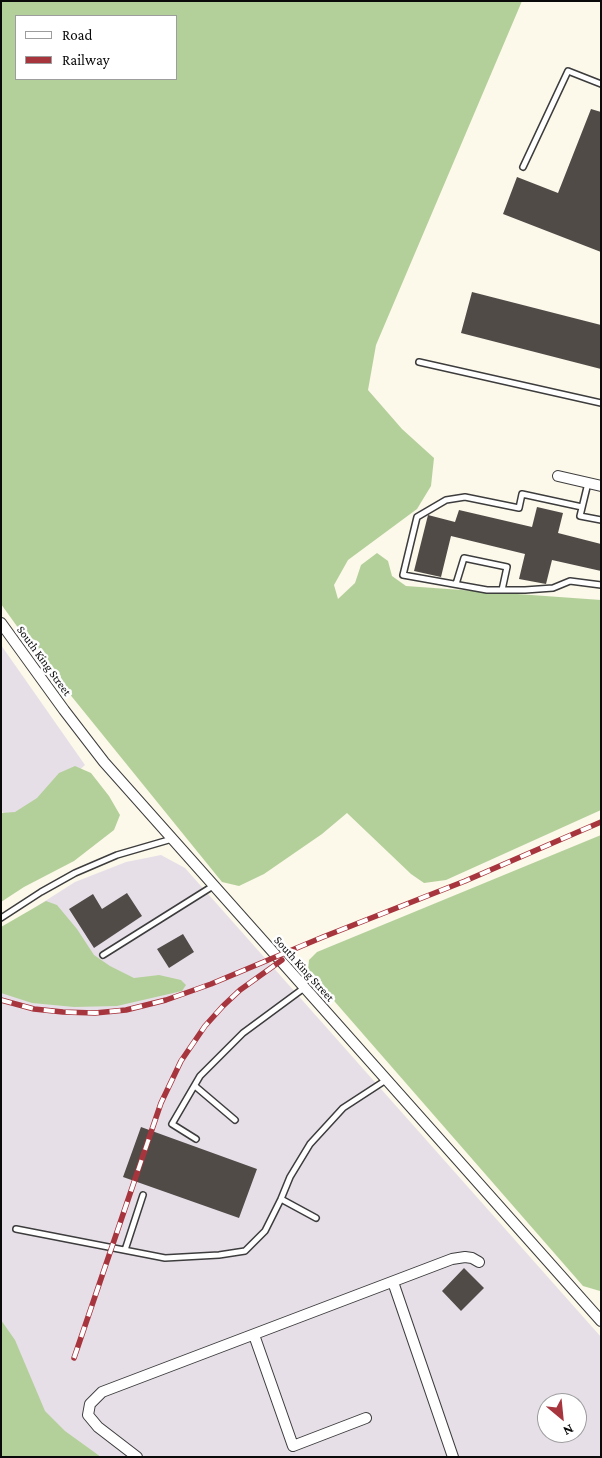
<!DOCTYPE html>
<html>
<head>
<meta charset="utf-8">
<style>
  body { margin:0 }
  #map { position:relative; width:602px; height:1458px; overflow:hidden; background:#fcf8ea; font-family:"Crimson Pro",serif }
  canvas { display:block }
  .frame { position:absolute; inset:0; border:2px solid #0a0a0a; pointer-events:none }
  .legend { position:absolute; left:15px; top:15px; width:162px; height:65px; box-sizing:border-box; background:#fff; border:1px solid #9d9d9d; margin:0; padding:6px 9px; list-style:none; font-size:15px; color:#0a0a0a }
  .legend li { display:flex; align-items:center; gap:10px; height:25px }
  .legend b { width:25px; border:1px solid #9d9d9d }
  .north { position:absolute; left:537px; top:1393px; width:50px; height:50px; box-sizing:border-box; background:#fff; border:1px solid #9d9d9d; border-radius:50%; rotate:152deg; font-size:14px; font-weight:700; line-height:20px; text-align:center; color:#0a0a0a }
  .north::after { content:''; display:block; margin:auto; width:18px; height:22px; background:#a7353e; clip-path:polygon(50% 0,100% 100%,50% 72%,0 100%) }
</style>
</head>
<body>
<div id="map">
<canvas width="602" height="1458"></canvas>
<div class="frame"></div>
<ul class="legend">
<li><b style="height:6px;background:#fff"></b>Road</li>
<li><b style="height:6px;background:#a7353e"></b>Railway</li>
</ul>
<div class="north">N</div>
</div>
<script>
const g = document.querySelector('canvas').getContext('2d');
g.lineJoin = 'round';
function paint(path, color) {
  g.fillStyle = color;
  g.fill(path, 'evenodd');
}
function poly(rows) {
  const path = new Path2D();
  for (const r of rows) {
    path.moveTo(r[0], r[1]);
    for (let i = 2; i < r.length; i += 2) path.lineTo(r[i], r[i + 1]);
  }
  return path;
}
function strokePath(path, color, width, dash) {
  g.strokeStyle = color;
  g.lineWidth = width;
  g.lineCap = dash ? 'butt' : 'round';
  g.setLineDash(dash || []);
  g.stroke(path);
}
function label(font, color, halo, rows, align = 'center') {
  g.font = font + ' "Crimson Pro",serif';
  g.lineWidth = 5;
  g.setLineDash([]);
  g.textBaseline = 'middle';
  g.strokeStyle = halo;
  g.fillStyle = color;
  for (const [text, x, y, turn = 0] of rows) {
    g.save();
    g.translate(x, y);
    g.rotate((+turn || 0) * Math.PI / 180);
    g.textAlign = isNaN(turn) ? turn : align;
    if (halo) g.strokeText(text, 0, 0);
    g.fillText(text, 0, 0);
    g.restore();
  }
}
paint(poly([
  [1,645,85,765,16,827,1,810],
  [161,855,185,868,601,1337,601,1457,1,1457,1,929,75,882,126,862],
  [547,1403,577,1403,577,1433,547,1433]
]), '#e7dfe8');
paint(poly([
  [1,1,522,1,376,345,368,390,402,429,434,458,431,486,417,509,348,560,334,585,338,599,355,583,361,565,377,553,388,561,392,576,406,586,601,600,601,810,446,880,424,883,411,874,347,813,322,834,264,874,239,886,222,882,34,650,1,604],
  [16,16,176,16,176,79,16,79],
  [75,766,91,773,109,796,120,815,114,830,74,861,24,887,1,902,1,813,15,812,37,798,59,773],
  [601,835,601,1291,600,1291,583,1286,308,971,309,960,317,952],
  [46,901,57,905,77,929,94,955,110,966,134,978,159,975,181,980,186,985,182,991,117,1006,74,1007,32,1003,1,993,1,927],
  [1,1320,15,1340,45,1411,65,1431,101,1457,1,1457]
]), '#b4d09a');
paint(poly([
  [591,109,601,112,601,252,503,214,517,177,558,193],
  [472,292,601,325,601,369,461,333],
  [537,507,563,513,558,533,601,544,601,571,552,560,546,584,519,579,525,554,451,536,441,577,414,571,428,515,455,522,459,510,532,527],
  [127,893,142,916,94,948,69,909,93,894,102,909],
  [183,934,194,952,169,968,157,949],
  [141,1127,257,1169,239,1218,123,1177],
  [464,1268,484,1288,461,1311,442,1291]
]), '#514b48');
const service = poly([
  [523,167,568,71,601,84],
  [419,362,601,403],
  [588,483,580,516,601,520],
  [582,507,522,494,519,508,465,497,446,500,417,517,403,575,487,590,525,590,553,588,570,581,601,585],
  [456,584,464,558,507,567,502,590],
  [1,918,41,892,75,873,117,855,172,839],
  [103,955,213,886],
  [195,1086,235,1120],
  [196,1139,172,1124,200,1076,243,1033,304,988],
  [281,1199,316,1218],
  [16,1229,165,1258,219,1255,245,1251,265,1231,281,1199,290,1177,310,1144,343,1108,386,1080],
  [125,1250,143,1195]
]);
const minor = poly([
  [558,476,601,486],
  [1,623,64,710,104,762,601,1321],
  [393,1282,453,1457],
  [254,1335,293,1446,366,1418],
  [137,1457,98,1427,88,1415,90,1404,102,1392,452,1259,465,1257,472,1258,479,1262]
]);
strokePath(service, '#3d3d3d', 8);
strokePath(minor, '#3d3d3d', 12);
strokePath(service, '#fff', 5);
strokePath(minor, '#fff', 10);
const rail = poly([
  [1,1000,34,1009,63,1012,95,1013,126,1010,166,1000,211,984,323,937,465,881,601,822],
  [74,1358,161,1103,181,1061,205,1026,223,1006,240,990,282,960]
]);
strokePath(rail, '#a7353e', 5.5);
strokePath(rail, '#fff', 4, [11]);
label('12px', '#0a0a0a', '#fff', [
  ["South King Street",44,661,54],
  ["South King Street",304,969,48]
]);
</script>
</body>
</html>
